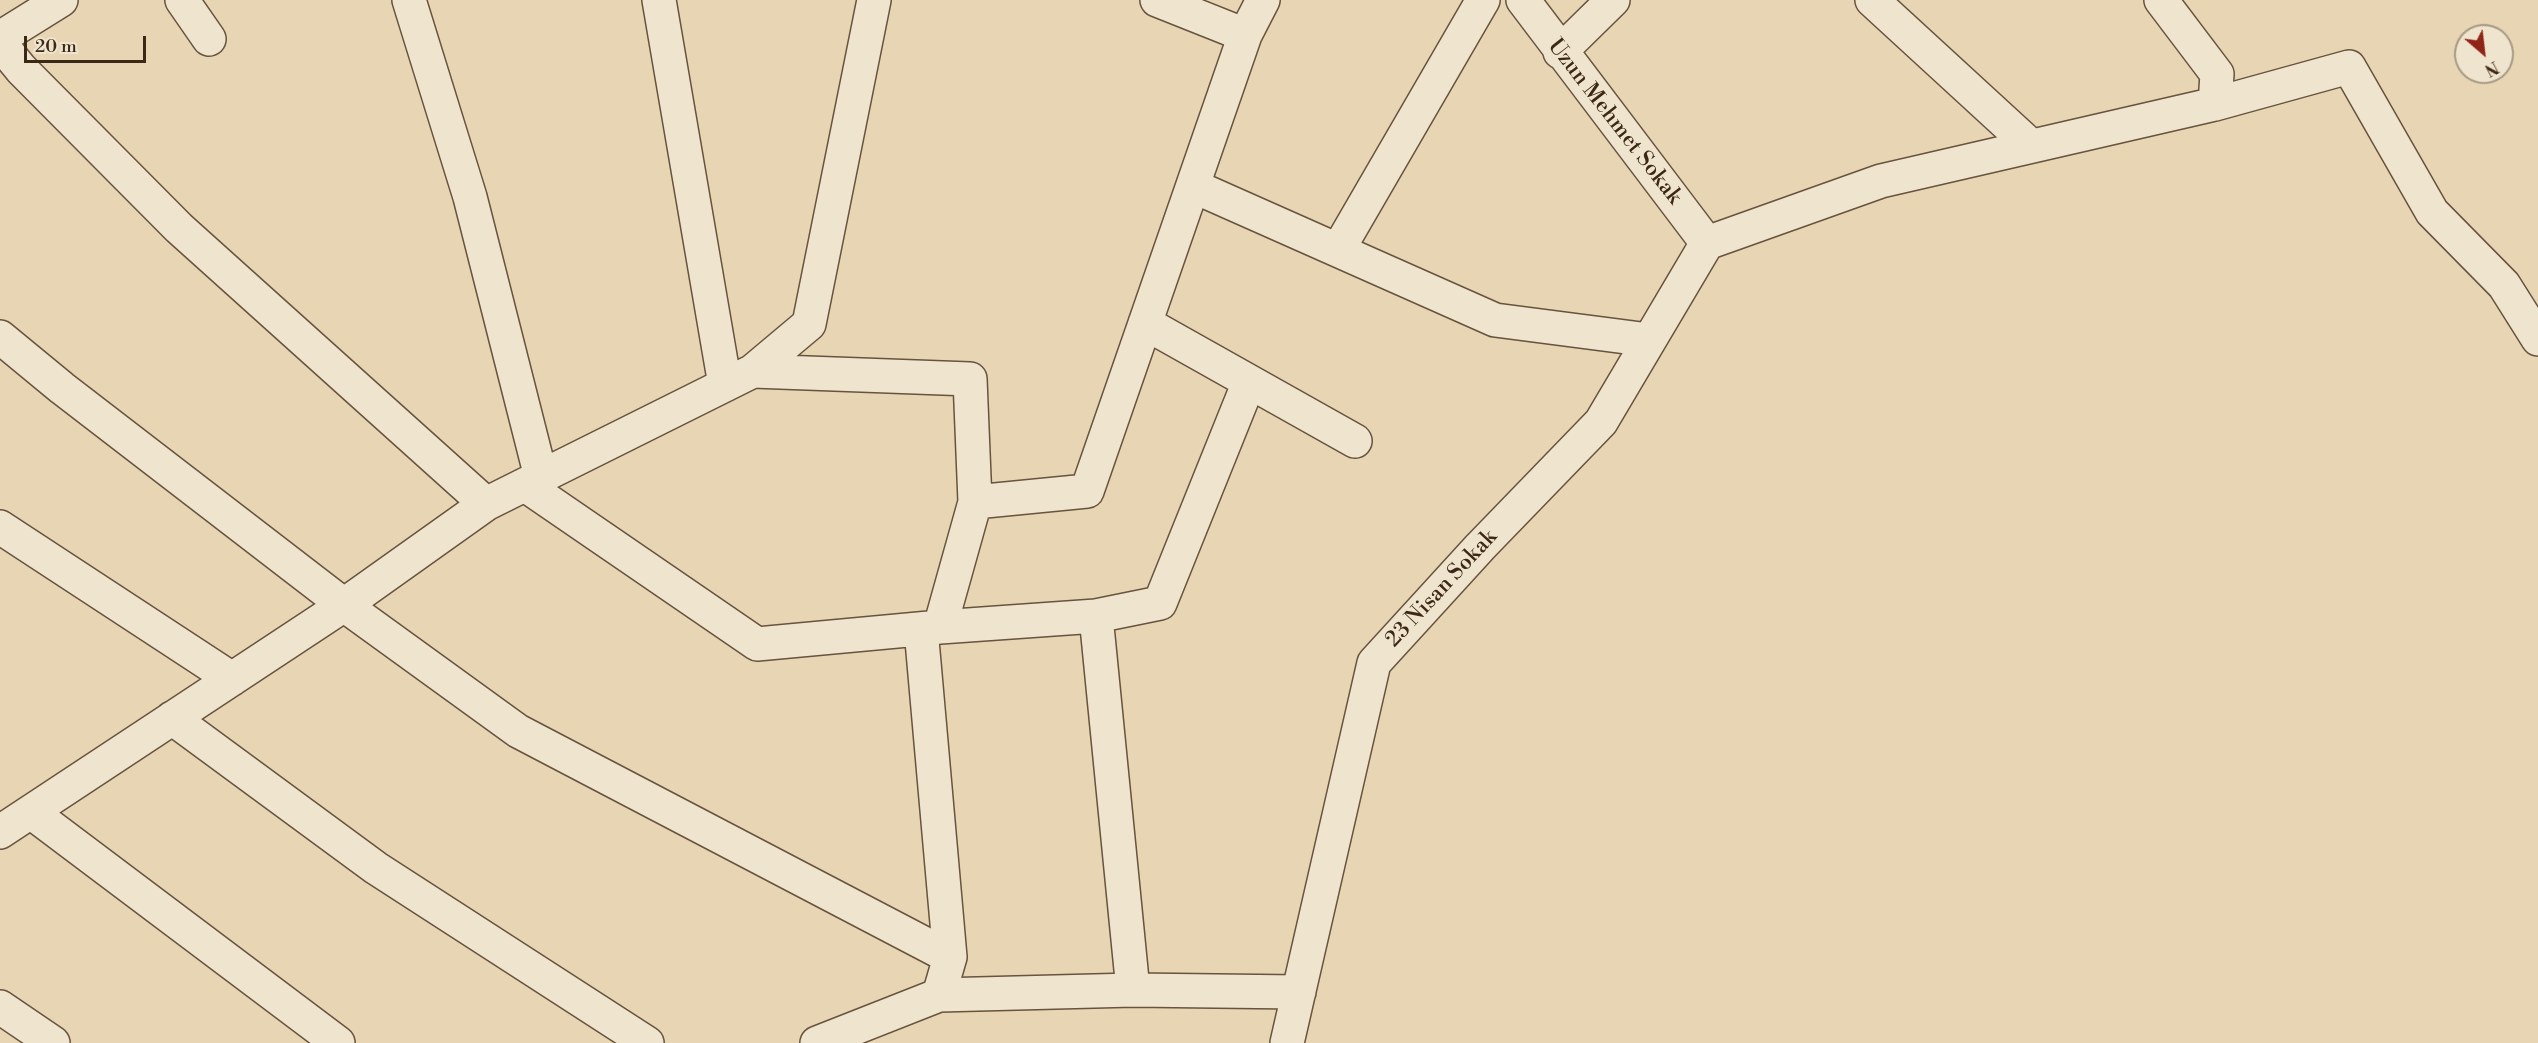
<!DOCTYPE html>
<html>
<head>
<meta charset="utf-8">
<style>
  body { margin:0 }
  #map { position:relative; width:2538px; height:1043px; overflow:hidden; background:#e7d5b4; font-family:"Libre Bodoni",serif }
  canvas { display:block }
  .north { position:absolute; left:2454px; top:24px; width:60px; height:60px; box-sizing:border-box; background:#efe4ce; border:2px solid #a79984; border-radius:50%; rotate:152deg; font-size:16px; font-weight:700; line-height:24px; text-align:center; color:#3c2816 }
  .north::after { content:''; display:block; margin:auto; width:21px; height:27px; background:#8f2418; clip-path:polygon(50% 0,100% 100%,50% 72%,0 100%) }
  .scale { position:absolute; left:24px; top:36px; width:122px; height:27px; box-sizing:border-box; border:3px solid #3c2816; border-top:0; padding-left:8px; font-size:18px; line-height:21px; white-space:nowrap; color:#3c2816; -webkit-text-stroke:4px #efe4ce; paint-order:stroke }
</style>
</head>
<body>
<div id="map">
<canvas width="2538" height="1043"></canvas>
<div class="north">N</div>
<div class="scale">20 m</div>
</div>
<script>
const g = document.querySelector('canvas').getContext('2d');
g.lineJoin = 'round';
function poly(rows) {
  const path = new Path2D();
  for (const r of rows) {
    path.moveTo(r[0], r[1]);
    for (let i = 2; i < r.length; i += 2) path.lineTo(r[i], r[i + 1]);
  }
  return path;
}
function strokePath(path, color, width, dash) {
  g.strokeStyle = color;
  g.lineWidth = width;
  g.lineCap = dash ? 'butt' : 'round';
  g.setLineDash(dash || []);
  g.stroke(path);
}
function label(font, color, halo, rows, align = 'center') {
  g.font = font + ' "Libre Bodoni",serif';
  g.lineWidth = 4.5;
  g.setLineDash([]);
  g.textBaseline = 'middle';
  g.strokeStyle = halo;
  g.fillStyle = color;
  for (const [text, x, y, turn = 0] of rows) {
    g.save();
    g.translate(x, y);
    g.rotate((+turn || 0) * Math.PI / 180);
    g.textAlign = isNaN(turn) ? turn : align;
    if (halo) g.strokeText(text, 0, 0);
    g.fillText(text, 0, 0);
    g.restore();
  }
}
const minor = poly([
  [182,0,209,39],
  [409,0,470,197,541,477],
  [659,0,725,385],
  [1157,0,1245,35],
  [1523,0,1707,243],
  [1872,0,2031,146],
  [2161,0,2217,74,2215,104],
  [0,38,61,0],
  [0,43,21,69,179,228,486,504],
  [1560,52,1613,0],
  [1193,186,1495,320,1649,340],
  [1707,243,1881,181,2215,104,2349,67,2432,212,2504,285,2538,339],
  [1338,250,1483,0],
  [1145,323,1355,441],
  [0,337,62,388,344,605,518,731,950,957,939,995],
  [753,371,970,379,975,502,940,627],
  [525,485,757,644,940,627,1096,616,1133,990],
  [975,502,1087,491,1245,35,1263,0],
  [0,527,232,679],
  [1096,616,1160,603,1249,382],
  [921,629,950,957],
  [172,718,376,868,647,1043],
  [31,812,338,1043],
  [0,832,344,605,486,504,753,371,809,324,874,0],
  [0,1007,53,1043],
  [817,1043,939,995,1133,990,1299,992],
  [1287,1043,1374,663,1480,547,1601,422,1707,243]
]);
strokePath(minor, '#67533e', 36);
strokePath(minor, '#efe4ce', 33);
label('22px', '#3c2816', '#efe4ce', [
  ["Uzun Mehmet Sokak",1614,122,52],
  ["23 Nisan Sokak",1442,589,-47]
]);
</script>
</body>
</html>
